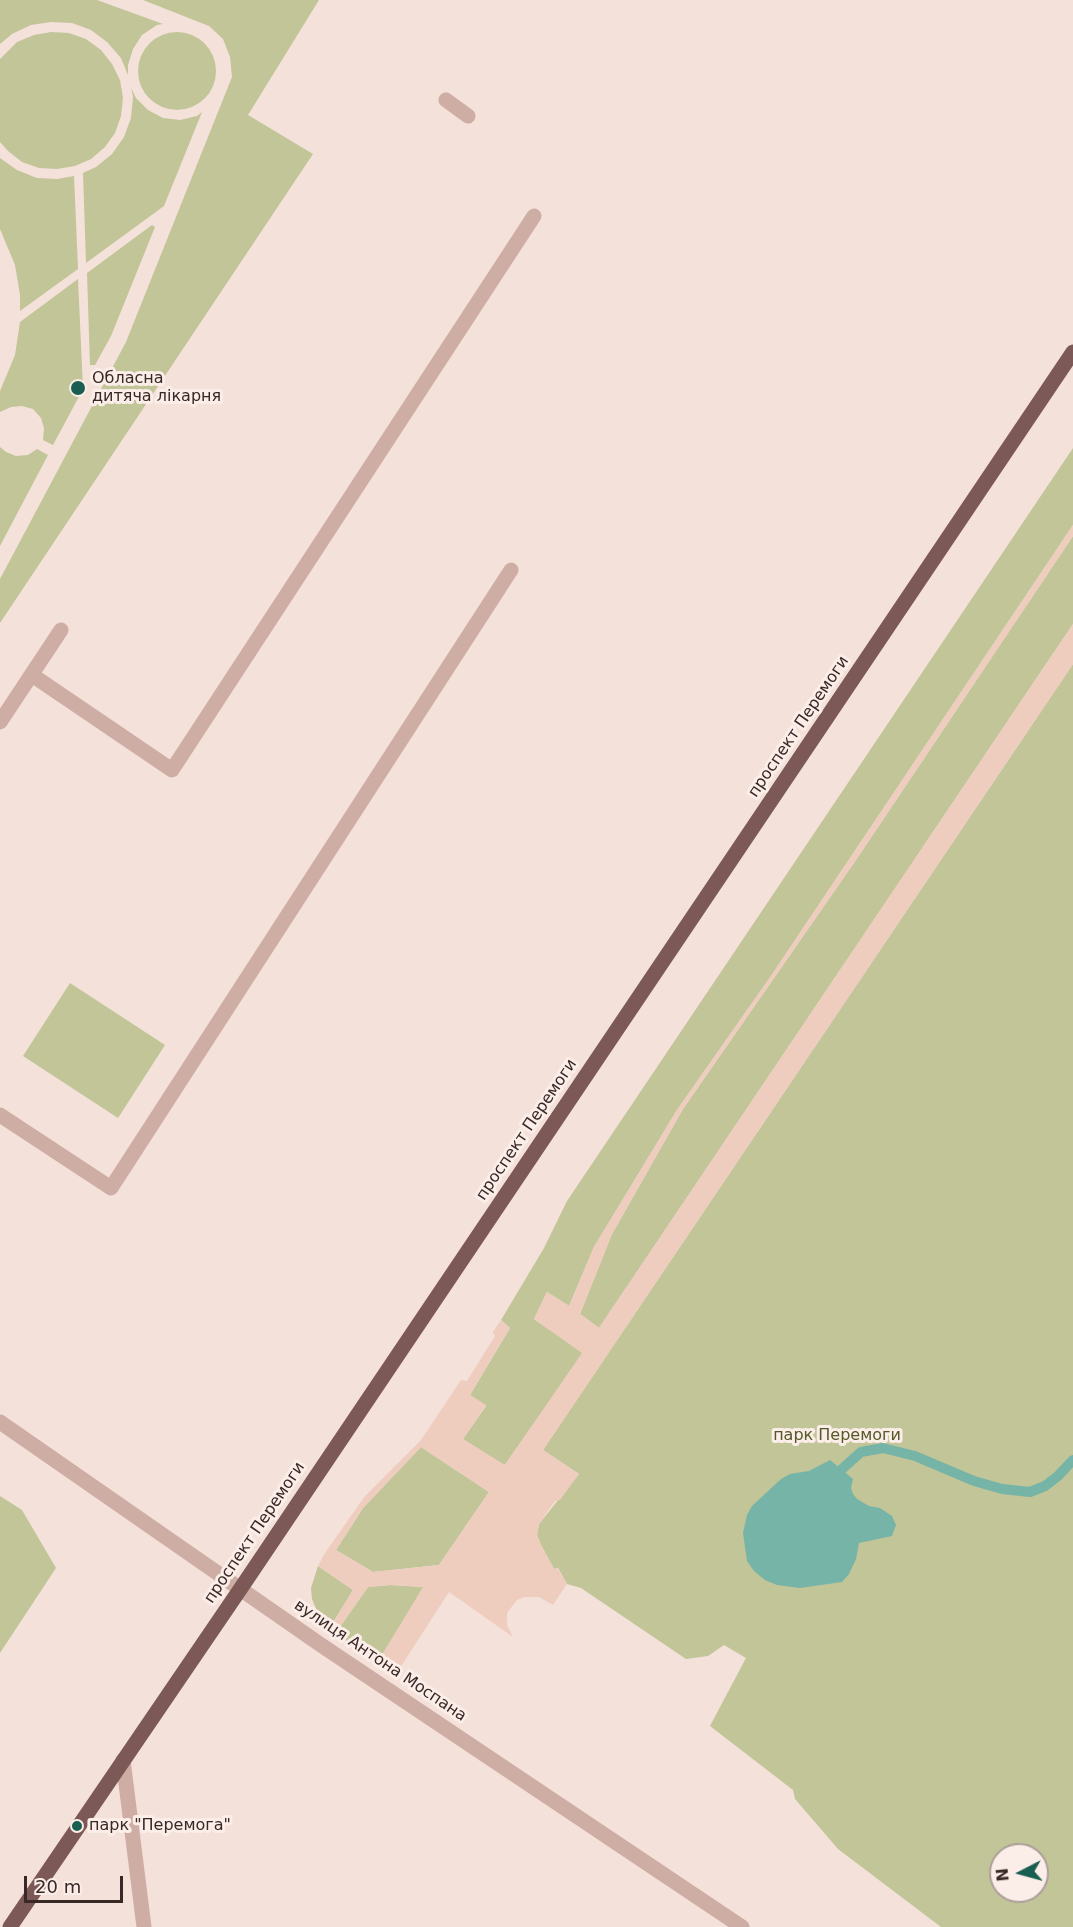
<!DOCTYPE html>
<html>
<head>
<meta charset="utf-8">
<style>
  body { margin:0 }
  #map { position:relative; width:1073px; height:1927px; overflow:hidden; background:#f4e1da; font-family:"DejaVu Sans",sans-serif }
  canvas { display:block }
  .north { position:absolute; left:989px; top:1843px; width:60px; height:60px; box-sizing:border-box; background:#fbede7; border:2px solid #ad9e9a; border-radius:50%; rotate:264deg; font-size:16px; font-weight:700; line-height:24px; text-align:center; color:#382827 }
  .north::after { content:''; display:block; margin:auto; width:21px; height:27px; background:#185e51; clip-path:polygon(50% 0,100% 100%,50% 72%,0 100%) }
  .scale { position:absolute; left:24px; top:1876px; width:99px; height:27px; box-sizing:border-box; border:3px solid #382827; border-top:0; padding-left:8px; font-size:18px; line-height:21px; white-space:nowrap; color:#382827; -webkit-text-stroke:4px #fbede7; paint-order:stroke }
</style>
</head>
<body>
<div id="map">
<canvas width="1073" height="1927"></canvas>
<div class="north">N</div>
<div class="scale">20 m</div>
</div>
<script>
const g = document.querySelector('canvas').getContext('2d');
g.lineJoin = 'round';
function paint(path, color) {
  g.fillStyle = color;
  g.fill(path, 'evenodd');
}
function poly(rows) {
  const path = new Path2D();
  for (const r of rows) {
    if (r.length === 3) {
      path.moveTo(r[0] + r[2], r[1]);
      path.arc(r[0], r[1], r[2], 0, 2 * Math.PI);
      continue;
    }
    path.moveTo(r[0], r[1]);
    for (let i = 2; i < r.length; i += 2) path.lineTo(r[i], r[i + 1]);
  }
  return path;
}
function strokePath(path, color, width, dash) {
  g.strokeStyle = color;
  g.lineWidth = width;
  g.lineCap = dash ? 'butt' : 'round';
  g.setLineDash(dash || []);
  g.stroke(path);
}
function label(font, color, halo, rows, align = 'center') {
  g.font = font + ' "DejaVu Sans",sans-serif';
  g.lineWidth = 6;
  g.setLineDash([]);
  g.textBaseline = 'middle';
  g.strokeStyle = halo;
  g.fillStyle = color;
  for (const [text, x, y, turn = 0] of rows) {
    g.save();
    g.translate(x, y);
    g.rotate((+turn || 0) * Math.PI / 180);
    g.textAlign = isNaN(turn) ? turn : align;
    if (halo) g.strokeText(text, 0, 0);
    g.fillText(text, 0, 0);
    g.restore();
  }
}
paint(poly([
  [0,0,97,0,163,24,157,25,142,35,133,49,128,65,128,75,121,58,107,42,91,30,72,23,51,22,31,25,12,34,0,44],
  [143,0,319,0,248,115,313,154,0,623,0,579,126,342,232,77,230,57,223,39,209,26],
  [177,71,39],
  [51,32,69,33,86,39,101,50,112,64,120,80,123,98,121,116,115,133,105,147,91,159,75,166,57,169,39,168,22,162,8,151,0,142,0,59,17,42,34,35],
  [131,88,136,98,148,110,163,118,180,120,197,116,202,112,164,206,86,263,83,173,96,167,112,154,124,137,131,118,133,97],
  [0,158,17,170,37,178,57,179,74,176,78,269,20,311,20,295,15,265,0,229],
  [152,225,155,227,111,336,95,365,90,365,87,273],
  [78,279,83,389,53,445,43,440,44,428,41,418,33,409,22,406,11,407,0,412,0,391,15,355,20,322],
  [0,447,6,452,16,456,28,455,37,449,48,455,0,546],
  [1073,448,1073,525,771,976,677,1110,594,1247,569,1306,547,1292,534,1319,583,1353,504,1466,463,1439,486,1406,470,1395,510,1328,501,1320,544,1248,567,1201],
  [1073,536,1073,624,599,1328,580,1314,612,1234,683,1109,856,860],
  [1073,664,1073,1927,941,1927,838,1849,795,1799,793,1790,710,1726,746,1658,724,1645,708,1656,686,1659,581,1588,567,1584,558,1568,554,1569,541,1545,537,1535,539,1524,579,1474,543,1450],
  [1001,1855,1037,1855,1037,1891,1001,1891],
  [70,983,165,1045,118,1118,23,1056],
  [421,1447,489,1492,439,1565,373,1572,336,1550,363,1508],
  [0,1496,22,1510,56,1568,0,1653],
  [318,1566,353,1590,329,1629,321,1621,312,1599,311,1588],
  [390,1585,424,1587,382,1655,372,1657,335,1634,368,1587]
]), '#c1c598');
paint(poly([
  [1073,525,1073,536,856,860,683,1109,612,1234,580,1314,599,1328,1073,624,1073,664,543,1450,579,1474,560,1500,555,1501,539,1524,537,1535,541,1545,554,1569,557,1568,567,1584,553,1605,539,1597,524,1597,517,1600,507,1613,507,1625,513,1637,449,1592,396,1674,372,1657,382,1655,423,1587,390,1585,368,1587,335,1634,329,1629,353,1590,318,1566,325,1553,365,1496,421,1440,461,1380,467,1381,495,1336,493,1332,501,1320,510,1328,470,1395,486,1405,463,1439,505,1465,582,1353,534,1319,547,1292,569,1306,594,1247,677,1110,771,976],
  [421,1447,489,1492,439,1565,373,1572,336,1550,363,1508]
]), '#eecdbf');
paint(poly([
  [830,1460,853,1479,851,1488,853,1494,857,1499,869,1506,880,1508,892,1516,896,1525,892,1536,859,1543,856,1559,849,1574,842,1582,800,1588,777,1585,765,1580,754,1571,747,1561,743,1533,747,1515,752,1506,781,1479,790,1474,809,1471]
]), '#76b4a7');
strokePath(poly([
  [841,1470,861,1452,883,1448,915,1456,974,1481,1002,1489,1030,1492,1045,1486,1058,1476,1073,1460]
]), '#76b4a7', 10);
strokePath(poly([
  [446,100,468,116],
  [32,675,172,770,534,216],
  [0,722,61,630],
  [0,1115,111,1188,511,570],
  [123,1760,144,1927]
]), '#ceada4', 15);
strokePath(poly([
  [0,1422,321,1645,742,1927]
]), '#ceada4', 15);
strokePath(poly([
  [10,1927,241,1588,1073,352]
]), '#7c5956', 15);
for (const [x, y, r, color] of [
  [78,388,8,"#185e51"],
  [77,1826,6,"#185e51"]
]) {
  const dot = new Path2D();
  dot.arc(x, y, r, 0, 2 * Math.PI);
  g.fillStyle = color;
  g.fill(dot);
  strokePath(dot, '#fbede7', 2);
}
label('16px', '#382827', '#fbede7', [
  ["Обласна",92,379],
  ["дитяча лікарня",92,397],
  ["парк \"Перемога\"",89,1826]
], 'left');
label('16px', '#382827', '#fbede7', [
  ["проспект Перемоги",799,727,-56],
  ["проспект Перемоги",527,1130,-56],
  ["проспект Перемоги",255,1533,-56],
  ["вулиця Антона Моспана",380,1661,34]
]);
label('16px', '#545928', '#fbede7', [
  ["парк Перемоги",837,1436]
]);
</script>
</body>
</html>
